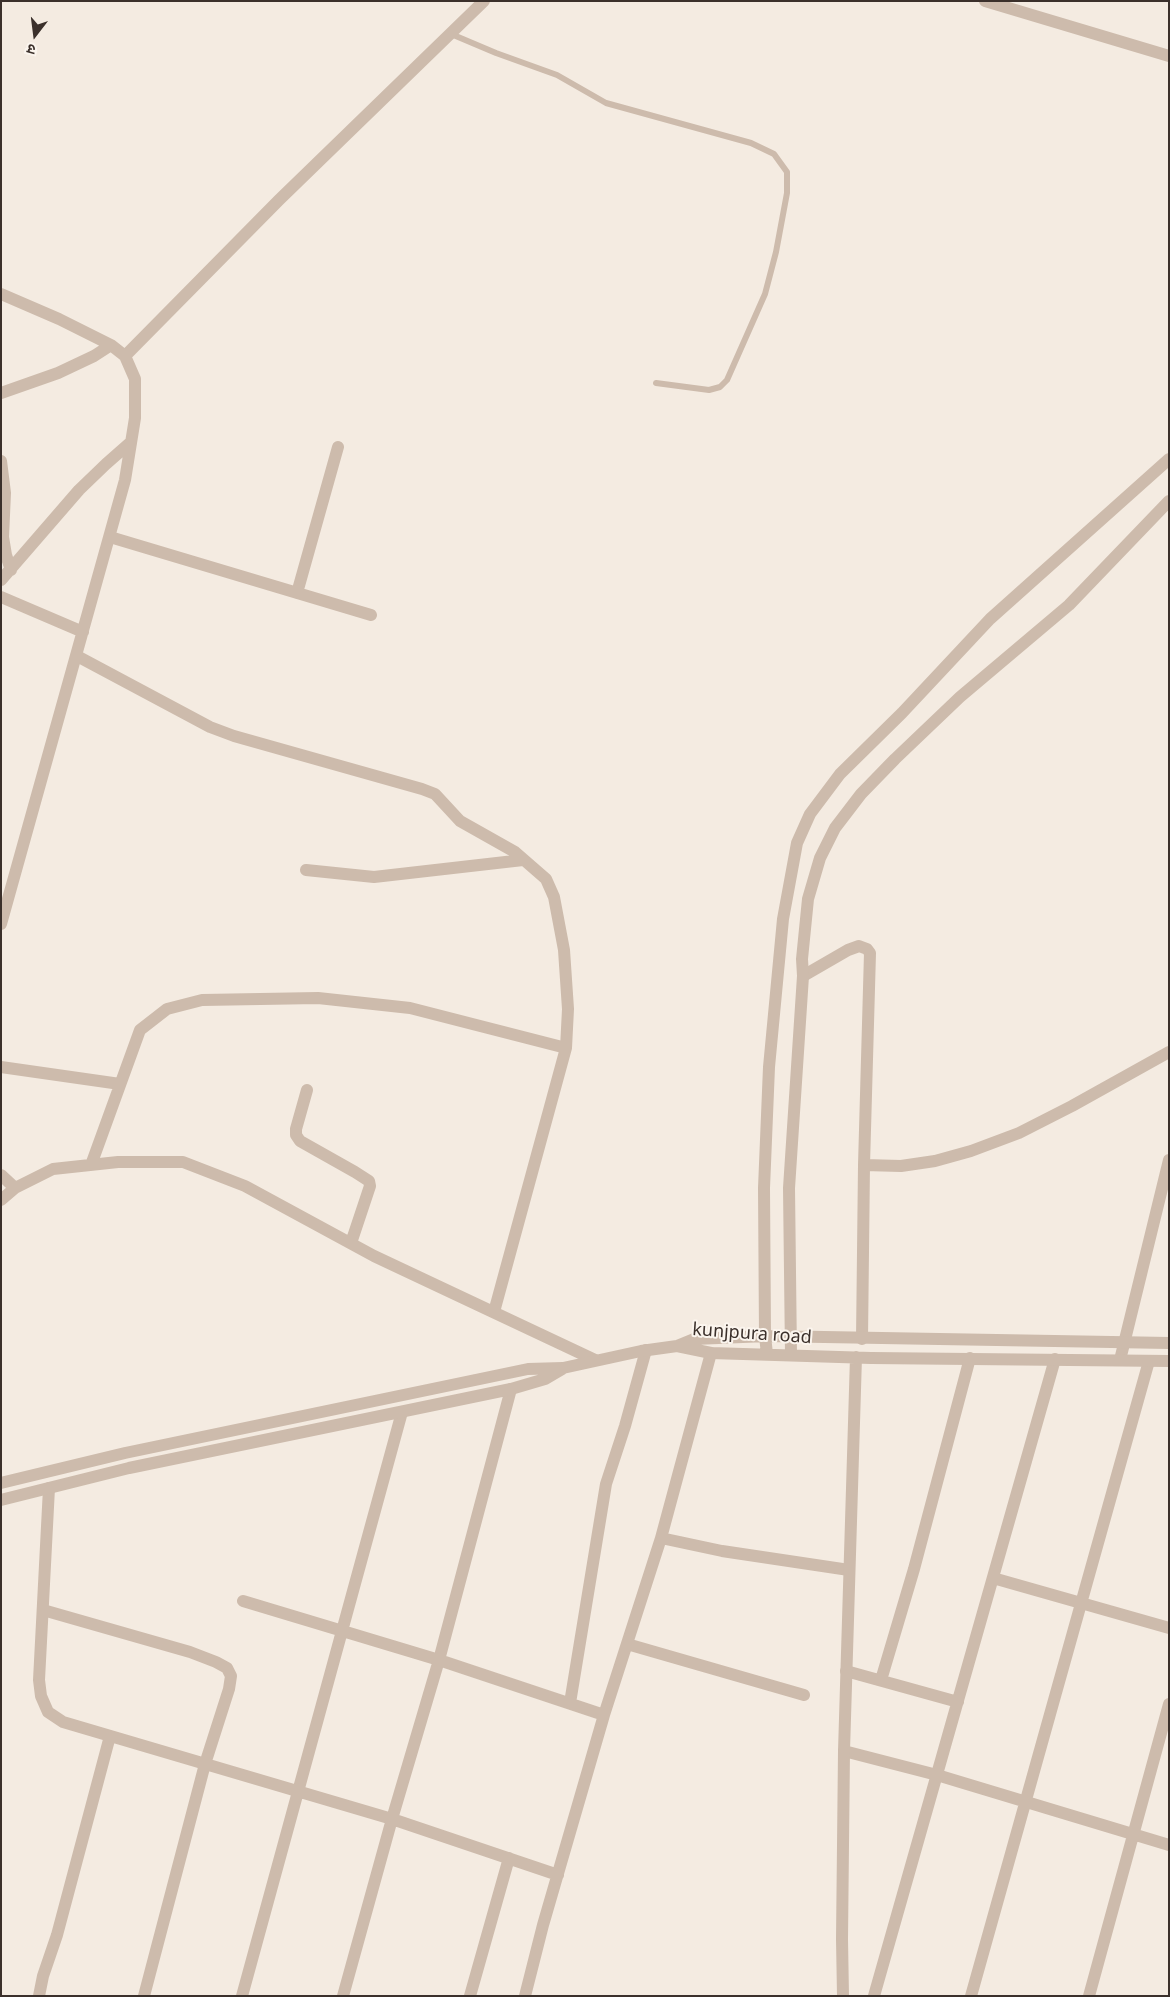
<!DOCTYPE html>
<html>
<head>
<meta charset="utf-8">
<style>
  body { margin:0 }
  #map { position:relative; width:1170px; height:1997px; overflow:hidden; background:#f4ebe1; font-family:"Noto Sans","Noto Sans Devanagari",sans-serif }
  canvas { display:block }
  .frame { position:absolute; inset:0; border:2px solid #3b302b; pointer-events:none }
  .north { position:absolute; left:10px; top:10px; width:50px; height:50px; -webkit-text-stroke:4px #fbf5ee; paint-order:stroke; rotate:195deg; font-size:14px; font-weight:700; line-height:20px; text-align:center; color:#3b302b }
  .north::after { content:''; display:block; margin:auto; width:18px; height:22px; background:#3b302b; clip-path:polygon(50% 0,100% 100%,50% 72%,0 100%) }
</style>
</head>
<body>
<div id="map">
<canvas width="1170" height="1997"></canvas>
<div class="frame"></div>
<div class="north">उ</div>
</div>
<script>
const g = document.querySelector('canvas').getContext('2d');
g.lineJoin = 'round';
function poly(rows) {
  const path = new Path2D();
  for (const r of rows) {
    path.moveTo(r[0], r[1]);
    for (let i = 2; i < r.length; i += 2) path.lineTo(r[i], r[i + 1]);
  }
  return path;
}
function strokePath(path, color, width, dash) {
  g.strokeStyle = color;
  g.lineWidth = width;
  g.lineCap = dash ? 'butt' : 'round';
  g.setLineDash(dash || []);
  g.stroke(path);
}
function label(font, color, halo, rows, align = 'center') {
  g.font = font + ' "Noto Sans",sans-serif';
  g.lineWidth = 4;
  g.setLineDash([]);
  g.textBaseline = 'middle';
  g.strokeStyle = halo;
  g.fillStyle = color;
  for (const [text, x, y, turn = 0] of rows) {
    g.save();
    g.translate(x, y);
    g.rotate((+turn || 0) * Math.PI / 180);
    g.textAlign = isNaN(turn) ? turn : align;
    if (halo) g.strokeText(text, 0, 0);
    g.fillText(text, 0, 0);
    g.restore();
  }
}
strokePath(poly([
  [451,34,496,53,557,75,606,103,751,143,774,154,787,172,787,193,776,252,765,294,727,380,720,387,709,390,656,383]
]), '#cdbbac', 6);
strokePath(poly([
  [985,1,1169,56],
  [1,294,59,319,111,345,125,356,135,379,135,418,125,480,1,924],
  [125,356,279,200,484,1],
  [1,393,58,373,94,356,111,345],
  [1,461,5,493,3,537,6,555,11,570],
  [110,537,371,615],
  [1,580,79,490,106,464,131,442],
  [297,593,338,447],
  [1,597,83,632],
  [77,656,210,727,234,736,422,789,435,794,460,821,515,852,546,879,554,897,564,950,568,1009,566,1048,494,1312],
  [306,870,374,877,523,860],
  [803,976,848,950,859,946,867,949,870,953,864,1165,862,1339],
  [1,1067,120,1084],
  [307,1090,296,1129,296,1135,300,1141,355,1172,369,1181,370,1186,351,1243],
  [91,1165,140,1030,167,1009,202,1000,318,998,410,1008,566,1048],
  [864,1165,901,1166,935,1161,971,1151,1019,1133,1072,1106,1169,1052],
  [1,1175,15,1188],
  [1,1200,15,1188,53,1169,118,1162,183,1162,245,1186,374,1256,595,1360],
  [1120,1360,1169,1160],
  [49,1488,39,1680,41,1696,48,1712,63,1722,392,1819,558,1875],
  [661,1538,722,1551,849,1570],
  [993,1578,1169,1628],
  [243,1601,439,1660,604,1715],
  [43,1610,190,1652,216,1662,227,1668,231,1676,229,1689,205,1764,144,1996],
  [627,1644,804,1695],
  [846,1671,958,1702],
  [881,1680,914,1569,970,1358],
  [570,1703,606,1484,625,1426,646,1350],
  [844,1751,937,1775,1169,1845],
  [39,1996,43,1976,57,1935,110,1736],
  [242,1996,402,1412],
  [343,1996,392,1819,439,1660,511,1389],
  [470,1996,509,1858],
  [525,1996,543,1925,604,1715,661,1538,711,1353],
  [874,1996,1055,1359],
  [971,1996,1149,1361],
  [1089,1996,1169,1704]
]), '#cdbbac', 12);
strokePath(poly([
  [677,1346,711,1353,871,1358,1169,1361],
  [767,1354,765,1336,764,1188,769,1067,783,919,797,843,810,814,840,774,902,713,990,619,1169,459],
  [791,1355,789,1188,803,976,802,959,808,899,820,858,835,828,861,794,895,759,960,697,1069,605,1169,501],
  [1,1483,125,1453,528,1369,563,1368,641,1351,677,1346,694,1339,767,1336,1169,1343],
  [1,1500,129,1468,511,1389,545,1379,562,1369],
  [843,1996,842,1939,844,1751,856,1357]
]), '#cdbbac', 12);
label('18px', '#3b302b', '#fbf5ee', [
  ["kunjpura road",752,1334,4]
]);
</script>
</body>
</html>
